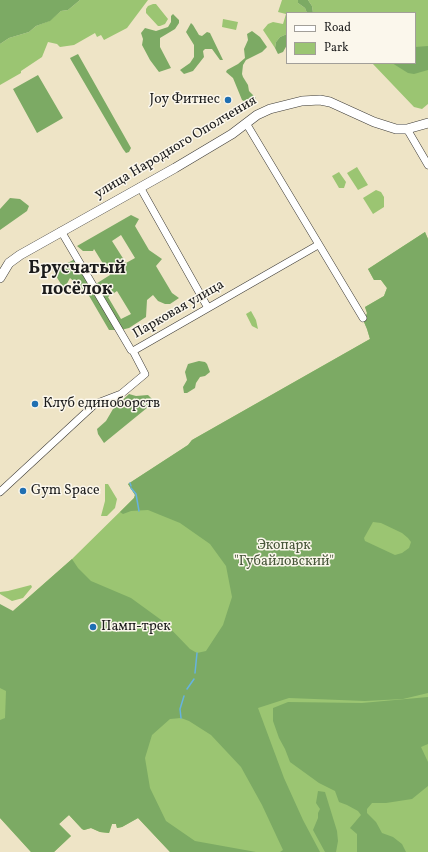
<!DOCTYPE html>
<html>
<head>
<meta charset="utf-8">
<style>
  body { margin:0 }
  #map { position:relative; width:428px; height:852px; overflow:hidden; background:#eee4c6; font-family:Vollkorn,serif }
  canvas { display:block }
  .legend { position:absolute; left:286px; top:12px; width:130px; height:52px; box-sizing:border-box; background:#fbf7ec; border:1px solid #a29f99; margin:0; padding:5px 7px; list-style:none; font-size:12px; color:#1c1c1c }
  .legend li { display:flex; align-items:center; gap:8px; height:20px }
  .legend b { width:20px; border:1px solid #a29f99 }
</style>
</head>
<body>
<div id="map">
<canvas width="428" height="852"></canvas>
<ul class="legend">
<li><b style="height:5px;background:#fff"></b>Road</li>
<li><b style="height:11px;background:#9bc572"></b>Park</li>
</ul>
</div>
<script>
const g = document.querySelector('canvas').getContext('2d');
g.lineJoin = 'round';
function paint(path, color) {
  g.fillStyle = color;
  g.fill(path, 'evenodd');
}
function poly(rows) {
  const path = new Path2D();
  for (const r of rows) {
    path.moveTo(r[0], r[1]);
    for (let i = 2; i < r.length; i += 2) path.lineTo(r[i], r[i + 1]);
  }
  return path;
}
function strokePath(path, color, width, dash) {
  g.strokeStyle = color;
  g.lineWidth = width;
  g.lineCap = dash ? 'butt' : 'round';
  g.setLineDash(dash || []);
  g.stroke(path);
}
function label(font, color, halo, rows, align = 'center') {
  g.font = font + ' Vollkorn,serif';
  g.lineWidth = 3;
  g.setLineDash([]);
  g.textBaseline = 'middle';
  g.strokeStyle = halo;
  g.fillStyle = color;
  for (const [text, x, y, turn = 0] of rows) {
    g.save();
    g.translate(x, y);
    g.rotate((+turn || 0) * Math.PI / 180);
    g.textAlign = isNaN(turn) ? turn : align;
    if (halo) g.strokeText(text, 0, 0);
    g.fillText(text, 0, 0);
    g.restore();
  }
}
paint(poly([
  [80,0,148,0,127,28,104,40,101,35,97,37,95,33,74,45,60,47,57,44,48,42,42,57,21,71,21,73,0,85,0,44,9,38,29,32,36,26,49,21,61,11,68,10],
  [282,0,298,0,298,3,305,8,307,13,287,13,287,34,280,37,276,42,275,48,263,30,268,24,273,22,283,24,286,14,278,12],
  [308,0,428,0,428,104,422,109,414,107,372,63,415,63,415,13,313,13,312,6],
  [153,4,156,4,168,19,165,24,160,26,158,26,146,13,146,9,148,6],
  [223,19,238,22,236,30,222,27],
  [357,167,368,185,358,190,347,173],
  [339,172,346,182,344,188,339,188,332,176],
  [376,190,381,192,384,197,384,207,373,214,363,198],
  [425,232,428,239,428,852,170,852,138,818,122,827,117,828,116,824,112,824,109,833,100,832,91,828,84,830,82,829,69,815,59,824,71,836,54,852,31,852,0,818,0,656,13,611,72,559,134,498,135,495,128,484,188,445,192,440,370,339,367,329,364,322,367,313,365,307,384,296,387,288,381,280,374,280,368,269],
  [251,311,256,320,258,329,252,326,246,314],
  [105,484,108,484,117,499,115,508,107,516,101,516,105,501],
  [31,585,32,587,23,598,12,601,0,594,0,592,8,591]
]), '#9bc572');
paint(poly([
  [0,0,80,0,68,10,61,11,50,21,36,26,29,32,9,38,0,44],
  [298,0,308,0,312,6,313,13,307,13,305,8,298,3],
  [173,14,179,20,179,23,175,29,160,38,160,47,171,68,159,72,150,60,142,45,143,39,141,33,145,28,156,31,168,27,171,22,171,16],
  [191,23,193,25,199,35,202,36,207,32,210,33,223,60,220,60,212,49,205,49,203,51,204,57,193,71,184,74,180,70,190,63,194,57,194,45,186,32],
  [252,31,260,37,267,47,262,52,246,60,243,65,242,74,243,77,248,85,249,91,256,98,247,103,242,100,233,78,226,72,227,70,238,64,245,58,244,49,248,40,247,34],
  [287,34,287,45,283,52,278,54,275,48,276,42,280,37],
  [428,46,428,70,414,74,408,73,392,63,415,63,415,47],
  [78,54,131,148,129,152,126,153,123,149,71,60,70,58],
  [38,75,63,118,37,133,13,89],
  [10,198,20,199,29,206,27,211,0,230,0,209],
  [131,215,139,219,135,226,149,250,162,259,156,266,172,293,179,298,170,304,165,304,158,301,153,295,147,300,146,317,129,328,121,330,109,330,88,294,70,278,64,289,53,271,75,259,91,287,110,275,94,249,93,251,83,251,77,246],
  [121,235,135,258,126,263,112,241],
  [117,291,131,314,121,319,108,297],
  [425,232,428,239,428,693,403,699,365,701,289,698,258,708,284,778,303,820,320,852,280,852,283,850,262,805,241,767,211,735,189,721,181,718,170,719,152,735,145,758,150,788,166,821,195,841,256,852,170,852,138,818,122,827,117,828,116,824,112,824,109,833,100,832,91,828,84,830,82,829,69,815,59,824,71,836,54,852,31,852,0,818,0,720,5,718,6,691,0,688,0,604,13,611,72,559,78,568,91,581,131,598,164,622,190,649,197,653,206,651,223,625,232,597,226,566,210,544,180,523,148,510,131,511,123,514,120,512,134,498,135,495,128,484,188,445,192,440,370,339,367,329,364,322,367,313,365,307,384,296,387,288,381,280,374,280,368,269],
  [373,522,381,523,402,533,408,538,411,542,409,548,402,553,395,555,365,541,364,538],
  [199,361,205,362,207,364,210,372,205,376,200,377,196,383,195,388,187,393,184,393,183,387,187,380,185,372,188,364],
  [129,394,136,396,148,395,152,399,153,403,104,443,98,434,97,429,106,421,113,409],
  [428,697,428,744,421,747,428,762,428,786,412,799,386,803,372,803,367,809,367,813,376,822,382,833,393,837,402,844,406,852,357,852,357,834,350,828,361,815,358,811,347,805,339,802,335,791,319,783,290,762,285,749,279,738,273,721,273,708,288,702,362,703],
  [318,791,325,792,337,831,338,841,336,852,325,852,313,830,318,818,318,813,320,809,316,803]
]), '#7caa64');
strokePath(poly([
  [130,483,131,486],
  [131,488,136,494,139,511],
  [195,673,197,653],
  [187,689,194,679],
  [181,718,180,709,184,696]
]), '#66b3df', 1.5);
const minor = poly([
  [246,123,363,318],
  [407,129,428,165],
  [140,187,208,308],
  [61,231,131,350,133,351],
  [0,492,95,404,121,394,145,374,133,351,318,245]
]);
const major = poly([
  [0,278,9,263,20,255,175,168,232,134,257,115,270,109,302,101,320,100,330,102,374,122,396,129,407,129,428,123]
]);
strokePath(minor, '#3c3a36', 8);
strokePath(major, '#3c3a36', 10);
strokePath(minor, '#fff', 7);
strokePath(major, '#fff', 9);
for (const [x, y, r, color] of [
  [228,100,4,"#1f6fb2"],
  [35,404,4,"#1f6fb2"],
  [23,491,4,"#1f6fb2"],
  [93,627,4,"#1f6fb2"]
]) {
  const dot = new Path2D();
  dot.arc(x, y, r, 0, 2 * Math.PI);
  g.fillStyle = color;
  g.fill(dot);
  strokePath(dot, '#fbf7ec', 1.5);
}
label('14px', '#1c1c1c', '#fbf7ec', [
  ["Joy Фитнес",220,100,"right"],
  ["Клуб единоборств",43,404],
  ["Gym Space",31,491],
  ["Памп-трек",101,627]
], 'left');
label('14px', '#1c1c1c', '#fbf7ec', [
  ["улица Народного Ополчения",176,148,-31],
  ["Парковая улица",179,310,-30]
]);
label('14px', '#48573a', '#fbf7ec', [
  ["Экопарк",284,546],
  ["\"Губайловский\"",284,562]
]);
label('bold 18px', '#1c1c1c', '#fbf7ec', [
  ["Брусчатый",77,270],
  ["посёлок",77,291]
]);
</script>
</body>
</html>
